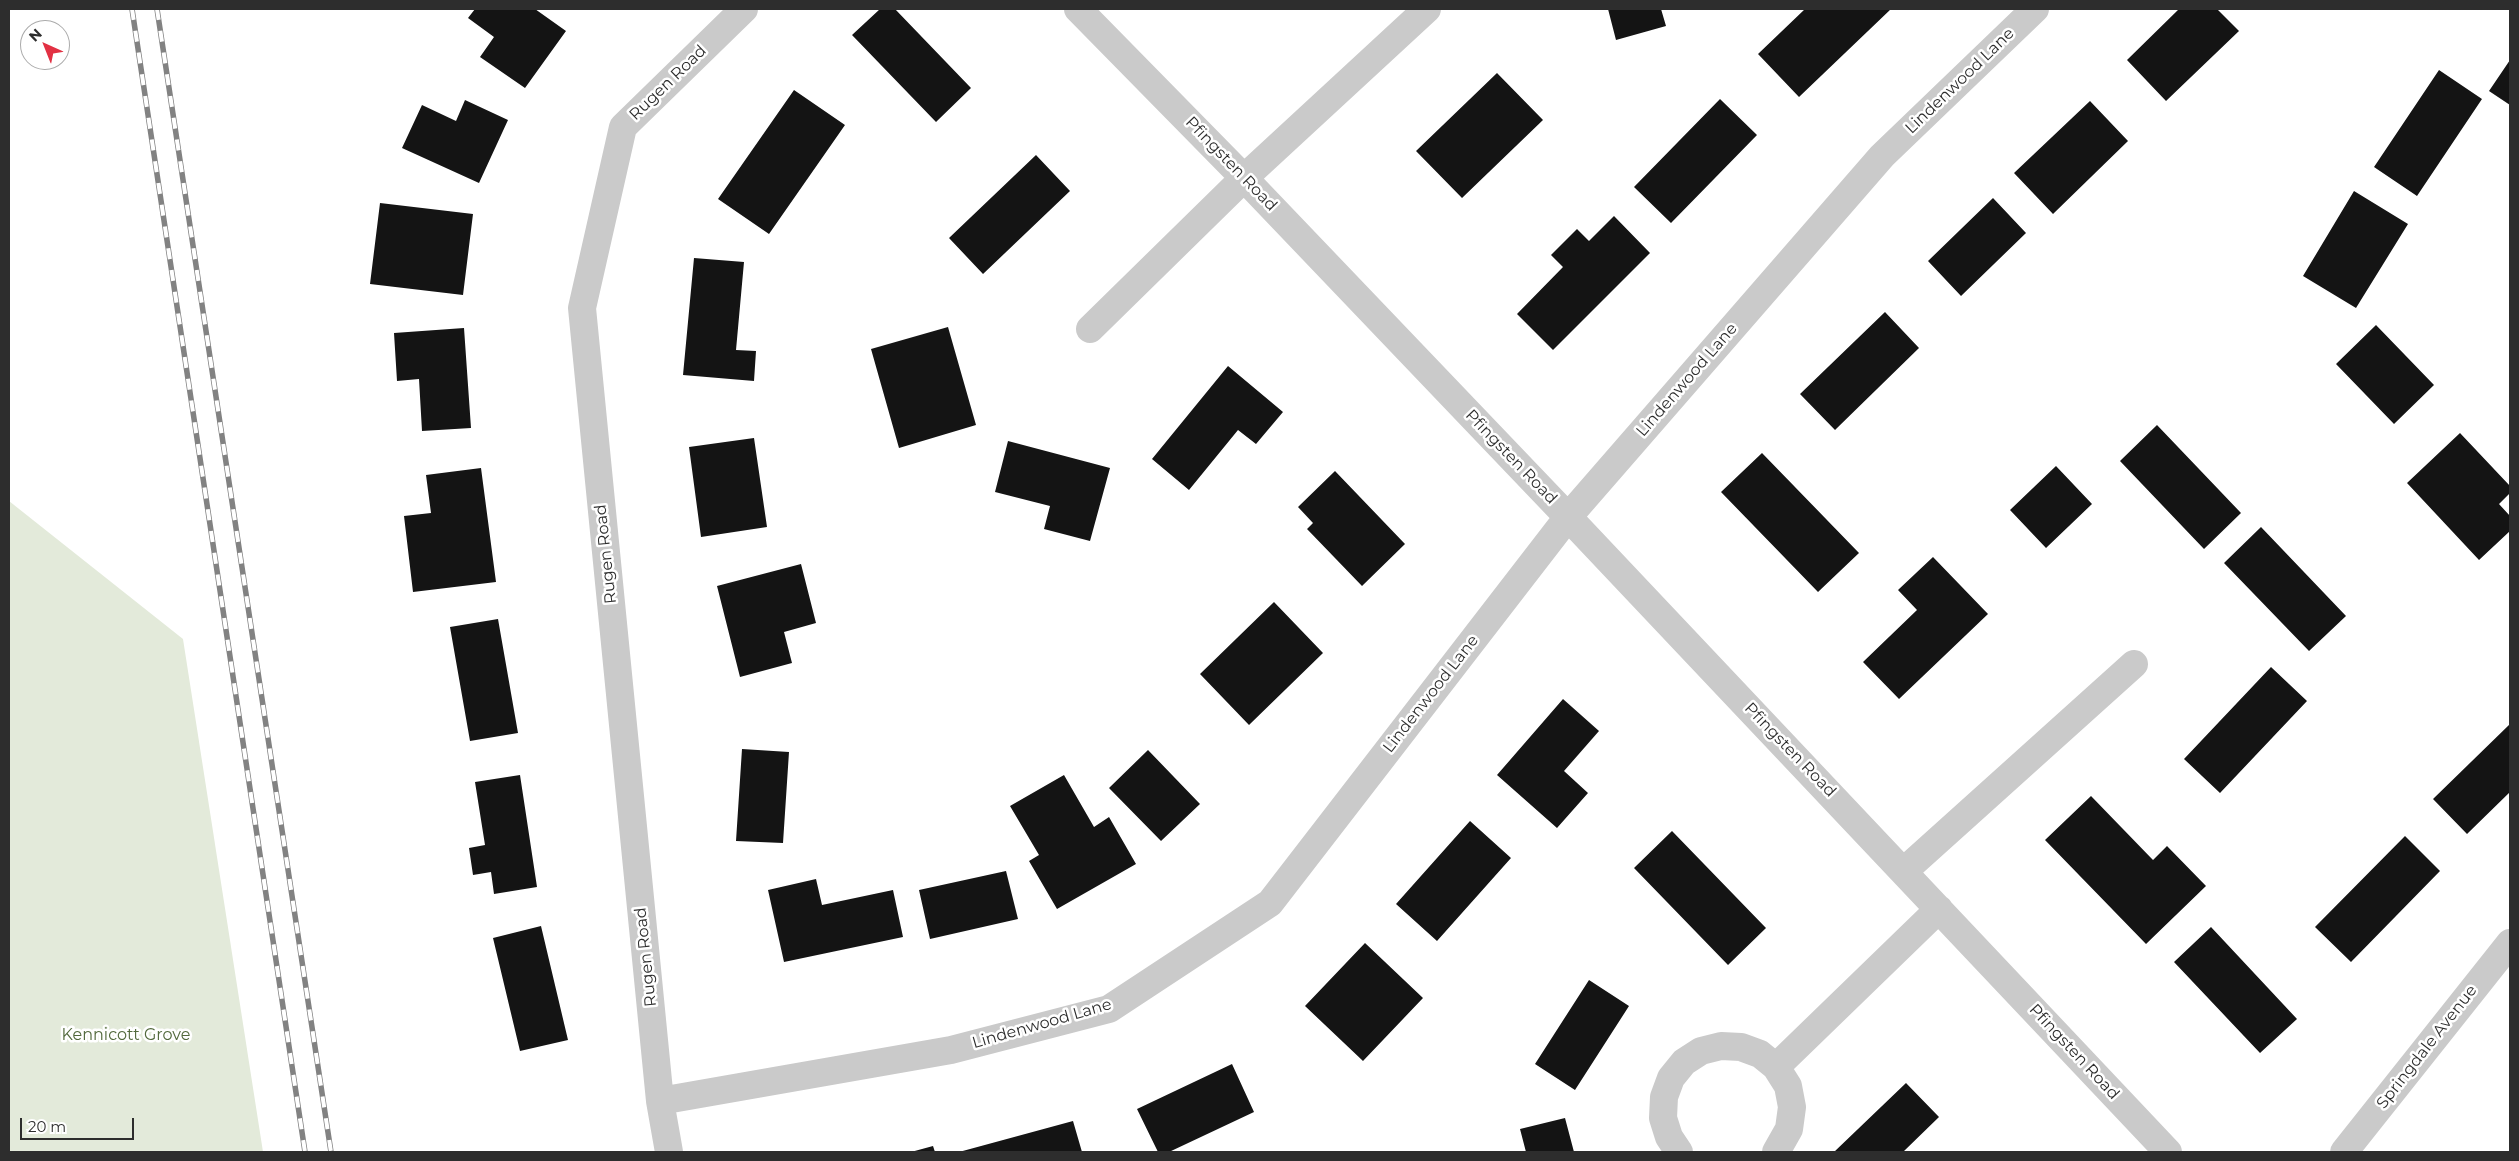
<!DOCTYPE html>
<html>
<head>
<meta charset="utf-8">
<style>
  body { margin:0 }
  #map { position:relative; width:2519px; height:1161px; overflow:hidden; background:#fff; font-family:Montserrat,sans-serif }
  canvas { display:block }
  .frame { position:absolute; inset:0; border:10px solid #2d2d2d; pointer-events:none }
  .north { position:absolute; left:20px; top:20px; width:50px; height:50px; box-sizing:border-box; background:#fff; border:1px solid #ababab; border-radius:50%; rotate:316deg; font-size:14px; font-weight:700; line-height:20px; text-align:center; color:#2d2d2d }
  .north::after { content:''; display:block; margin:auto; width:18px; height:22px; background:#e23143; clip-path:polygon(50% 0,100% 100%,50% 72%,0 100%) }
  .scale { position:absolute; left:20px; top:1118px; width:114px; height:22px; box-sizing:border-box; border:2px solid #2d2d2d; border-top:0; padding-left:6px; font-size:15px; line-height:18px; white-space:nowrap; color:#2d2d2d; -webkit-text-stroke:4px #fff; paint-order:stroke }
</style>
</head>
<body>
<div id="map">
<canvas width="2519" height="1161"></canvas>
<div class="frame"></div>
<div class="north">N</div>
<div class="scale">20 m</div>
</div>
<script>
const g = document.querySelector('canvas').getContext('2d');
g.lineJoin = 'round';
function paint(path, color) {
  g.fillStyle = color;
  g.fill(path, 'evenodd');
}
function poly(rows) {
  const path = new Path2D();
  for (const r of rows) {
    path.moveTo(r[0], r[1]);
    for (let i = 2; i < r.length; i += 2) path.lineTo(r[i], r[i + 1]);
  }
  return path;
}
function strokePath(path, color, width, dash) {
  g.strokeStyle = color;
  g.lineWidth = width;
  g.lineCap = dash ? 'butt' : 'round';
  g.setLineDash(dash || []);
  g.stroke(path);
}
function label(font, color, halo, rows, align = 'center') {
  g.font = font + ' Montserrat,sans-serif';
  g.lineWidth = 5;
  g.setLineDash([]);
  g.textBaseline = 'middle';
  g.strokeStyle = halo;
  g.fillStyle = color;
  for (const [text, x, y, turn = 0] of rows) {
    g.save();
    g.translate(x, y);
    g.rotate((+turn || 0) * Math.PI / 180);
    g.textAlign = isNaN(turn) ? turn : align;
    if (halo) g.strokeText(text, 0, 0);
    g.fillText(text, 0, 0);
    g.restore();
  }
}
paint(poly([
  [9,501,183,639,263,1152,9,1152]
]), '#e3eada');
paint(poly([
  [475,9,535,9,566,31,525,88,480,57,494,37,468,18],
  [880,9,895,9,971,88,936,122,852,35],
  [1608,9,1661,9,1666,26,1616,40],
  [1805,9,1891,9,1799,97,1758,54],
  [2179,9,2217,9,2239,31,2166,101,2127,60],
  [2510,60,2510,105,2489,91],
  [2439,70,2482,99,2417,196,2374,167],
  [1497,73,1543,120,1462,198,1416,151],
  [794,90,845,125,769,234,718,199],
  [1720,99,1757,135,1671,223,1634,187],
  [465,100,508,120,479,183,402,148,422,105,456,121],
  [2090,101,2128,141,2053,214,2014,173],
  [1036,155,1070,191,983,274,949,238],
  [2354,191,2408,224,2356,308,2303,276],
  [1993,198,2026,233,1961,296,1928,261],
  [380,203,473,214,463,295,370,284],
  [1614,216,1650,253,1553,350,1517,314,1563,267,1551,255,1577,229,1589,241],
  [694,258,744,262,736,350,756,351,754,381,683,375],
  [1885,312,1919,348,1835,430,1800,394],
  [2376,325,2434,385,2394,424,2336,364],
  [948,327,976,425,899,448,871,349],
  [464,328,471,428,422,431,419,379,397,381,394,333],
  [1228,366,1283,412,1256,444,1238,430,1189,490,1152,459],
  [2157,425,2241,513,2204,549,2120,461],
  [2460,433,2510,486,2510,493,2499,504,2510,516,2510,531,2479,560,2407,483],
  [754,438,767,527,701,537,689,447],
  [1008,441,1110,468,1090,541,1044,529,1050,506,995,492],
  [1762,453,1859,553,1818,592,1721,492],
  [2056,466,2092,504,2046,548,2010,510],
  [481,468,496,582,413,592,404,516,431,513,426,475],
  [1335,471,1405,544,1362,586,1307,529,1313,523,1298,507],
  [2261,527,2346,616,2309,651,2224,563],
  [1933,557,1988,614,1899,699,1863,662,1917,610,1898,590],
  [801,564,816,623,784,632,792,663,740,677,717,586],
  [1274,602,1323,653,1249,725,1200,674],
  [498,619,518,733,470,741,450,627],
  [2271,667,2307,701,2220,793,2184,759],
  [1563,699,1599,731,1564,771,1588,793,1557,828,1497,775],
  [2510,724,2510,792,2467,834,2433,799],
  [742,749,789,752,783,843,736,841],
  [1148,750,1200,804,1161,841,1109,788],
  [520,775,537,887,494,894,491,872,473,875,469,848,485,845,475,782],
  [1064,775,1094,827,1109,817,1136,864,1057,909,1029,861,1039,855,1010,806],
  [2091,796,2153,860,2167,846,2206,886,2146,944,2045,840],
  [1470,821,1511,858,1437,941,1396,904],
  [1672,831,1766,928,1728,965,1634,868],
  [2405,836,2440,871,2351,962,2315,927],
  [1006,871,1018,919,930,939,919,890],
  [816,879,822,905,893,890,903,937,784,962,768,890],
  [541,926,568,1040,520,1051,493,938],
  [2211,927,2297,1019,2260,1053,2174,962],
  [1365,943,1423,998,1363,1061,1305,1006],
  [1589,980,1629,1006,1575,1090,1535,1064],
  [1232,1064,1254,1112,1169,1152,1158,1152,1137,1109],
  [1906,1083,1939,1117,1903,1152,1834,1152],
  [1565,1118,1574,1152,1526,1152,1520,1129],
  [1073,1121,1082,1152,959,1152],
  [933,1146,935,1152,911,1152]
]), '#141414');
strokePath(poly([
  [1078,9,1244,178,1568,517,2168,1152],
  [1090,329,1244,178,1427,9],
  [1904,871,2134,664],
  [1776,1067,1939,909],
  [660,1101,951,1050,1109,1009,1270,903,1568,517,1882,156,2035,9],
  [669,1152,660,1101,582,308,623,127,744,9],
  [1679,1152,1669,1137,1663,1118,1664,1097,1671,1078,1684,1062,1701,1051,1721,1046,1741,1047,1760,1054,1776,1067,1788,1086,1792,1107,1789,1129,1776,1152],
  [2344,1152,2510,943]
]), '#cacaca', 28);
const rail = poly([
  [132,9,305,1152],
  [157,9,331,1152]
]);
strokePath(rail, '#828282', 5.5);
strokePath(rail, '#fff', 4, [11]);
label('16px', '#2d2d2d', '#fff', [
  ["Lindenwood Lane",1960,81,-44],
  ["Rugen Road",668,83,-44],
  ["Pfingsten Road",1231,164,46],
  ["Lindenwood Lane",1687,380,-49],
  ["Pfingsten Road",1511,457,46],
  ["Rugen Road",606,554,-96],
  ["Lindenwood Lane",1431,694,-52],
  ["Pfingsten Road",1790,750,46],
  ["Rugen Road",646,957,-96],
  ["Lindenwood Lane",1042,1024,-16],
  ["Springdale Avenue",2427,1047,-52],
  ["Pfingsten Road",2074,1052,47]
]);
label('16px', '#51683b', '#fff', [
  ["Kennicott Grove",126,1035]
]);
</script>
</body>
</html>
